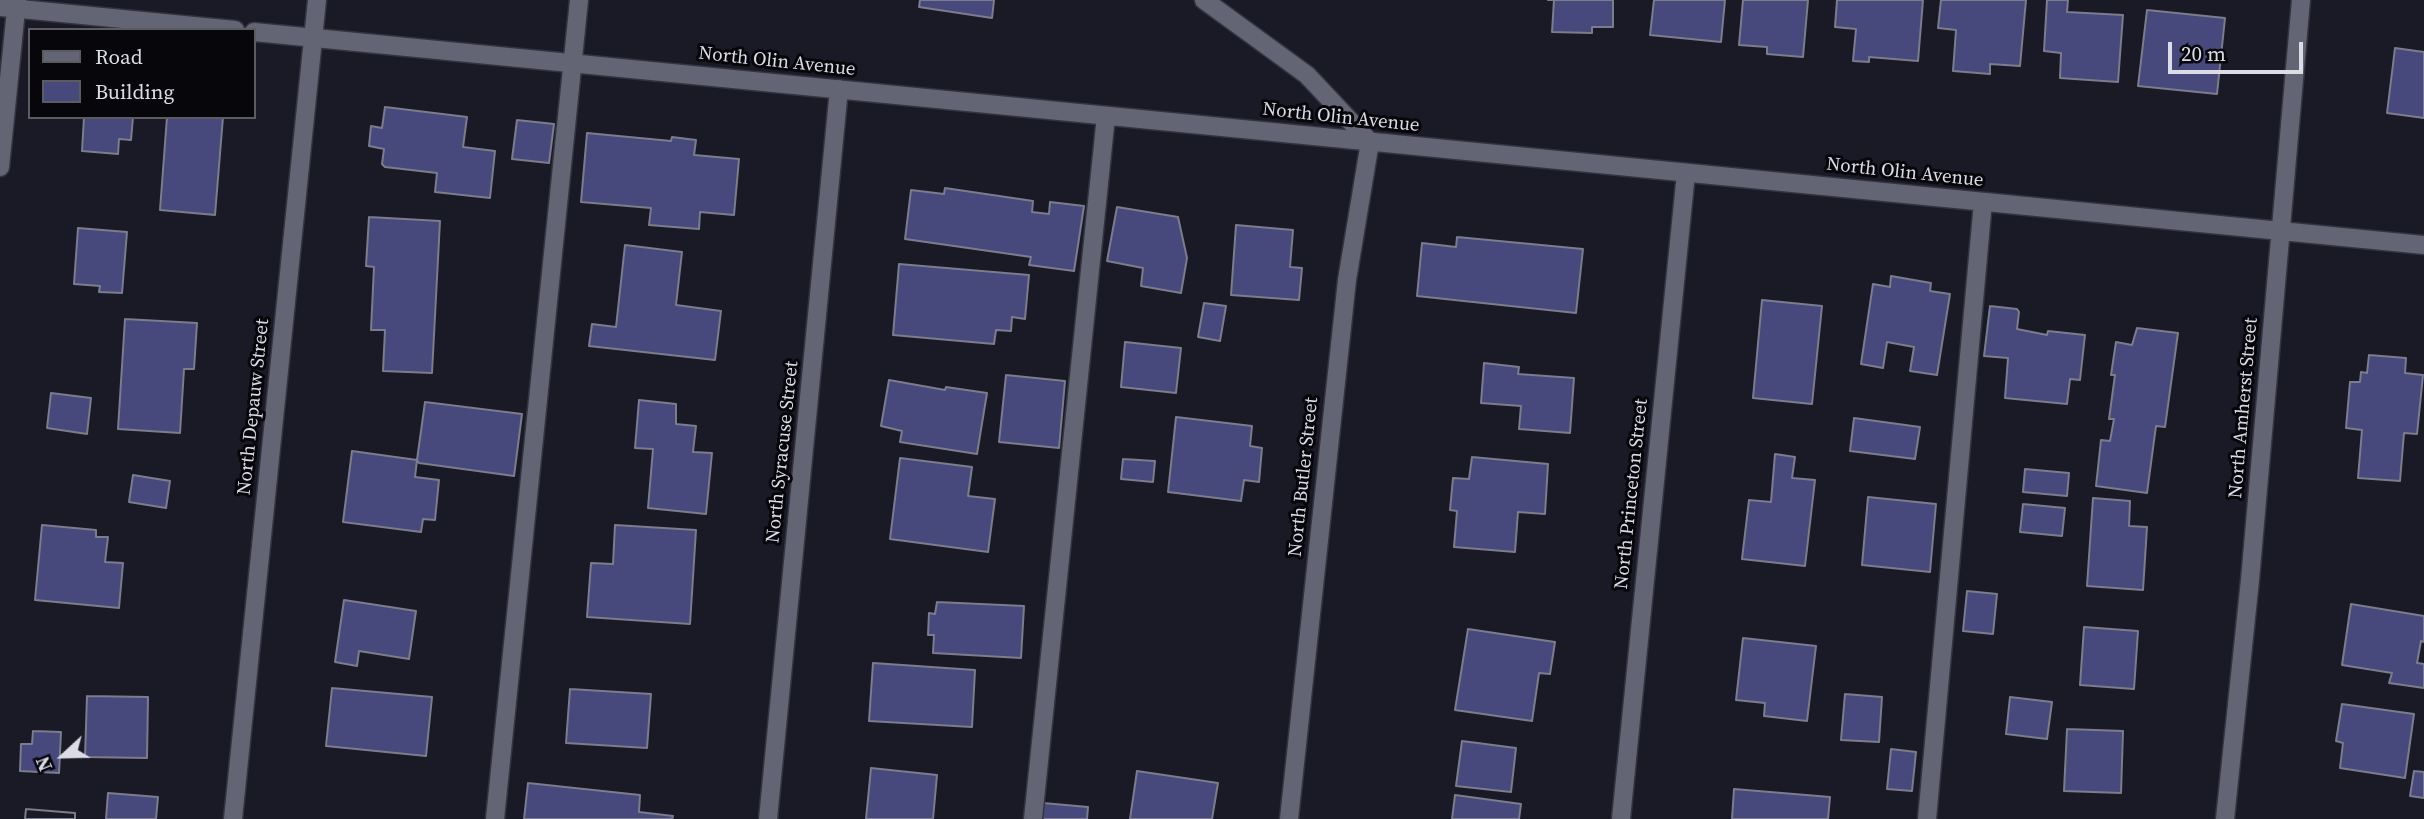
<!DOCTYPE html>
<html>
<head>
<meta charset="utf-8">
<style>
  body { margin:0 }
  #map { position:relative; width:2424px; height:819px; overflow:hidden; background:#1a1a27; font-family:"Source Serif 4",serif }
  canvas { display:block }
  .legend { position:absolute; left:28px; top:28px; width:228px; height:91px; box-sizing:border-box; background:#06060b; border:2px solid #5b5c62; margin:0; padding:9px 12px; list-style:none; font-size:21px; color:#dbdce5 }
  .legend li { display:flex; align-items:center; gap:14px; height:35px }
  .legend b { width:35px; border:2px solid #5b5c62 }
  .north { position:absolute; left:28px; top:721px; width:70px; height:70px; -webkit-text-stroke:5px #06060b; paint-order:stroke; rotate:248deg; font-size:19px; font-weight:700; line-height:28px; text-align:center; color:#dbdce5 }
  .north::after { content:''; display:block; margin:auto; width:24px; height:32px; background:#dbdce5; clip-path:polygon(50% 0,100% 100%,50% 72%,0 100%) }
  .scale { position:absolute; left:2168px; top:42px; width:135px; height:32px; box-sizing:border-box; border:4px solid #dbdce5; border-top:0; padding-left:9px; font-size:21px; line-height:24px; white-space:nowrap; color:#dbdce5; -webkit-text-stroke:5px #06060b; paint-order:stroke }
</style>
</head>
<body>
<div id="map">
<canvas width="2424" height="819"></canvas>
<ul class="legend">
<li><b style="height:9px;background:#636474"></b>Road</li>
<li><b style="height:19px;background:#47487c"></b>Building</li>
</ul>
<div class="north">N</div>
<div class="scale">20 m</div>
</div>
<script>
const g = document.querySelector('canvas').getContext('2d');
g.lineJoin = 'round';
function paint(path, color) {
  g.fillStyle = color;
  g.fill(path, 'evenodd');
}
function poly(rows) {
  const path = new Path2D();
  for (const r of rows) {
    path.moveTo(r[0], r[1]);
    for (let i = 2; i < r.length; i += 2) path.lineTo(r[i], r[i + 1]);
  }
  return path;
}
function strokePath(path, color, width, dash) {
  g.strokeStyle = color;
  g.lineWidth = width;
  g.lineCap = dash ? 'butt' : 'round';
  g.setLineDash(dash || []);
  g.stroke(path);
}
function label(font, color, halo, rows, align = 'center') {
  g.font = font + ' "Source Serif 4",serif';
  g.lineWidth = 6;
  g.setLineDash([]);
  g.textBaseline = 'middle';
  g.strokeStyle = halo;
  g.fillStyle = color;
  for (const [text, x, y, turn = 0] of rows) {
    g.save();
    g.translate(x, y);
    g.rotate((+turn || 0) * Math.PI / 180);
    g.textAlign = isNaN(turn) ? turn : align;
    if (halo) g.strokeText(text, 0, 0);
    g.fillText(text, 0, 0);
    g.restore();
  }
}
const building = poly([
  [920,0,994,0,992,18,919,7,920,0],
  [1548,0,1613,0,1613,27,1592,27,1592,33,1552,32,1554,0,1548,0],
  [1654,0,1725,0,1721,42,1650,35,1654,0],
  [1743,0,1808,0,1803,57,1767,54,1767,47,1739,45,1743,0],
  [1837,0,1923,0,1918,61,1869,57,1869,62,1853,61,1856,29,1835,27,1837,0],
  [1941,0,2026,0,2020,66,1990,64,1990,74,1953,71,1956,30,1938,28,1941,0],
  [2047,0,2068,0,2067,12,2123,15,2118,82,2060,78,2061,53,2044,51,2047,0],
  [2147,10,2225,18,2217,94,2138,86,2147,10],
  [2395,48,2424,52,2424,118,2387,113,2395,48],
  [385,107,467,117,463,147,495,151,490,198,435,192,437,173,385,167,382,164,384,149,369,146,371,126,382,128,385,107],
  [84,117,133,117,131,140,119,139,118,154,82,151,84,117],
  [167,117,223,117,215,215,160,210,167,117],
  [517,120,554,124,549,163,512,159,517,120],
  [587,133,671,141,672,137,696,140,694,155,739,159,734,215,700,212,699,229,649,225,651,208,581,202,587,133],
  [945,188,1033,201,1032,212,1049,214,1050,202,1084,206,1074,271,1029,265,1031,257,905,239,911,190,944,194,945,188],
  [1117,207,1178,217,1187,258,1181,293,1141,286,1143,268,1107,261,1117,207],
  [369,217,440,221,432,373,383,371,385,330,371,330,374,267,366,266,369,217],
  [1236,225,1293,230,1290,267,1302,268,1299,300,1231,295,1236,225],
  [78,228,127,232,122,293,99,292,100,286,74,284,78,228],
  [1457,237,1583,249,1576,313,1417,296,1422,243,1456,247,1457,237],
  [625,245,682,252,676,305,721,311,715,360,589,346,592,324,616,327,625,245],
  [899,264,1029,275,1025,319,1012,317,1011,331,996,330,994,344,893,335,899,264],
  [1891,276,1931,283,1930,291,1950,294,1937,375,1910,371,1914,347,1887,342,1883,368,1861,364,1873,284,1890,287,1891,276],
  [1762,300,1822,306,1812,404,1753,398,1762,300],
  [1204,303,1226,306,1220,341,1198,337,1204,303],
  [1990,306,2017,309,2019,312,2017,329,2047,335,2048,331,2085,335,2080,380,2070,379,2067,404,2005,398,2008,358,1984,356,1990,306],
  [125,319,197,323,194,369,184,369,180,433,118,429,125,319],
  [2137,328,2178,333,2165,427,2156,426,2147,493,2096,486,2101,440,2110,441,2114,419,2109,419,2115,375,2111,375,2116,342,2132,345,2137,328],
  [1125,342,1181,348,1176,393,1121,387,1125,342],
  [2369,355,2406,358,2405,373,2423,375,2417,434,2404,433,2400,481,2358,478,2362,430,2346,428,2350,382,2360,382,2361,372,2367,373,2369,355],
  [1484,363,1519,367,1518,374,1574,378,1570,433,1519,429,1521,406,1481,403,1484,363],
  [1006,375,1065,381,1059,448,999,442,1006,375],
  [889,380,945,390,946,387,987,393,977,454,900,442,902,431,881,426,889,380],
  [51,393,91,398,87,434,47,428,51,393],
  [639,400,676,404,676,424,696,426,693,452,712,453,706,514,648,508,653,449,635,448,639,400],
  [425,402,522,414,514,476,419,463,417,460,425,402],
  [1176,417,1252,426,1250,446,1262,448,1259,482,1244,480,1241,501,1168,492,1176,417],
  [1854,418,1920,427,1915,459,1850,451,1854,418],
  [352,451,417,460,415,477,439,480,435,520,423,519,421,532,343,522,352,451],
  [1775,454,1795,457,1792,478,1815,480,1805,566,1742,559,1749,500,1771,502,1775,454],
  [1472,457,1548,464,1545,514,1518,512,1515,552,1454,547,1457,511,1450,510,1453,478,1469,479,1472,457],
  [900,458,972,467,968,496,995,499,988,552,890,539,900,458],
  [1123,459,1155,461,1153,482,1121,479,1123,459],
  [2025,469,2069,473,2067,496,2023,492,2025,469],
  [133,475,170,481,166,508,129,502,133,475],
  [1868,497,1936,504,1930,572,1862,565,1868,497],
  [2093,498,2130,501,2129,526,2147,527,2143,590,2087,586,2093,498],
  [2023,504,2065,508,2062,536,2020,532,2023,504],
  [42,525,96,530,96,537,108,537,105,562,123,563,119,608,35,600,42,525],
  [615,525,696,530,690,624,587,617,591,563,613,564,615,525],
  [1967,591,1997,594,1993,634,1963,631,1967,591],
  [344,600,416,611,409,659,359,651,357,666,335,662,344,600],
  [937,602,1024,606,1021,658,933,653,934,635,928,635,929,613,935,614,937,602],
  [2351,604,2424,616,2424,642,2421,641,2417,663,2424,664,2424,688,2389,683,2392,673,2342,665,2351,604],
  [2084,627,2138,631,2134,689,2080,685,2084,627],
  [1468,629,1555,642,1550,674,1539,673,1532,721,1455,710,1468,629],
  [1743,638,1816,646,1807,721,1764,716,1765,703,1736,700,1743,638],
  [873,663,975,670,972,727,869,721,873,663],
  [332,688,432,697,426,756,326,746,332,688],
  [570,689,651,694,647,748,566,743,570,689],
  [1845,694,1882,697,1879,742,1841,740,1845,694],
  [87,696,148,697,147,758,85,757,87,696],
  [2010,697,2052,702,2047,739,2006,734,2010,697],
  [2342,704,2414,714,2405,778,2340,768,2343,743,2336,741,2342,704],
  [2067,729,2123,731,2121,793,2064,791,2067,729],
  [33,731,61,732,59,773,20,771,21,744,32,744,33,731],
  [1462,741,1516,748,1511,792,1456,786,1462,741],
  [1891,749,1916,752,1912,791,1887,789,1891,749],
  [871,768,937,775,933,819,866,819,871,768],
  [1137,771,1218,783,1212,819,1130,819,1137,771],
  [2414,771,2424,772,2424,798,2410,796,2414,771],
  [528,783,640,795,639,812,673,816,672,819,524,819,528,783],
  [1734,789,1830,797,1828,819,1732,819,1734,789],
  [108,793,158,797,156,819,106,819,108,793],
  [1455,795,1521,804,1519,819,1452,819,1455,795],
  [1043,803,1088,807,1087,819,1042,819,1043,803],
  [26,809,75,813,75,819,25,819,26,809],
  [26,809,75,813,75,819,25,819,26,809]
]);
paint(building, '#47487c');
strokePath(building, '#7b7c8c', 2);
const minor = poly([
  [1204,0,1307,75,1370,142],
  [0,7,235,30],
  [254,32,2424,245],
  [0,167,17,0],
  [233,819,317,0],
  [495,819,579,0],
  [768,819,839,89],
  [1033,819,1106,116],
  [1289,819,1347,280,1370,142],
  [1621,819,1686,173],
  [1927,819,1983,202],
  [2225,819,2250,580,2301,0]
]);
strokePath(minor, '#34343f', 21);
strokePath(minor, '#636474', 18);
label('19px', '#dbdce5', '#06060b', [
  ["North Olin Avenue",777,62,6],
  ["North Olin Avenue",1341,118,6],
  ["North Olin Avenue",1905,173,6],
  ["North Depauw Street",254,407,-84],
  ["North Amherst Street",2244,408,-85],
  ["North Syracuse Street",783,452,-84],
  ["North Butler Street",1304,477,-84],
  ["North Princeton Street",1632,494,-84]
]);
</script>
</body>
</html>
